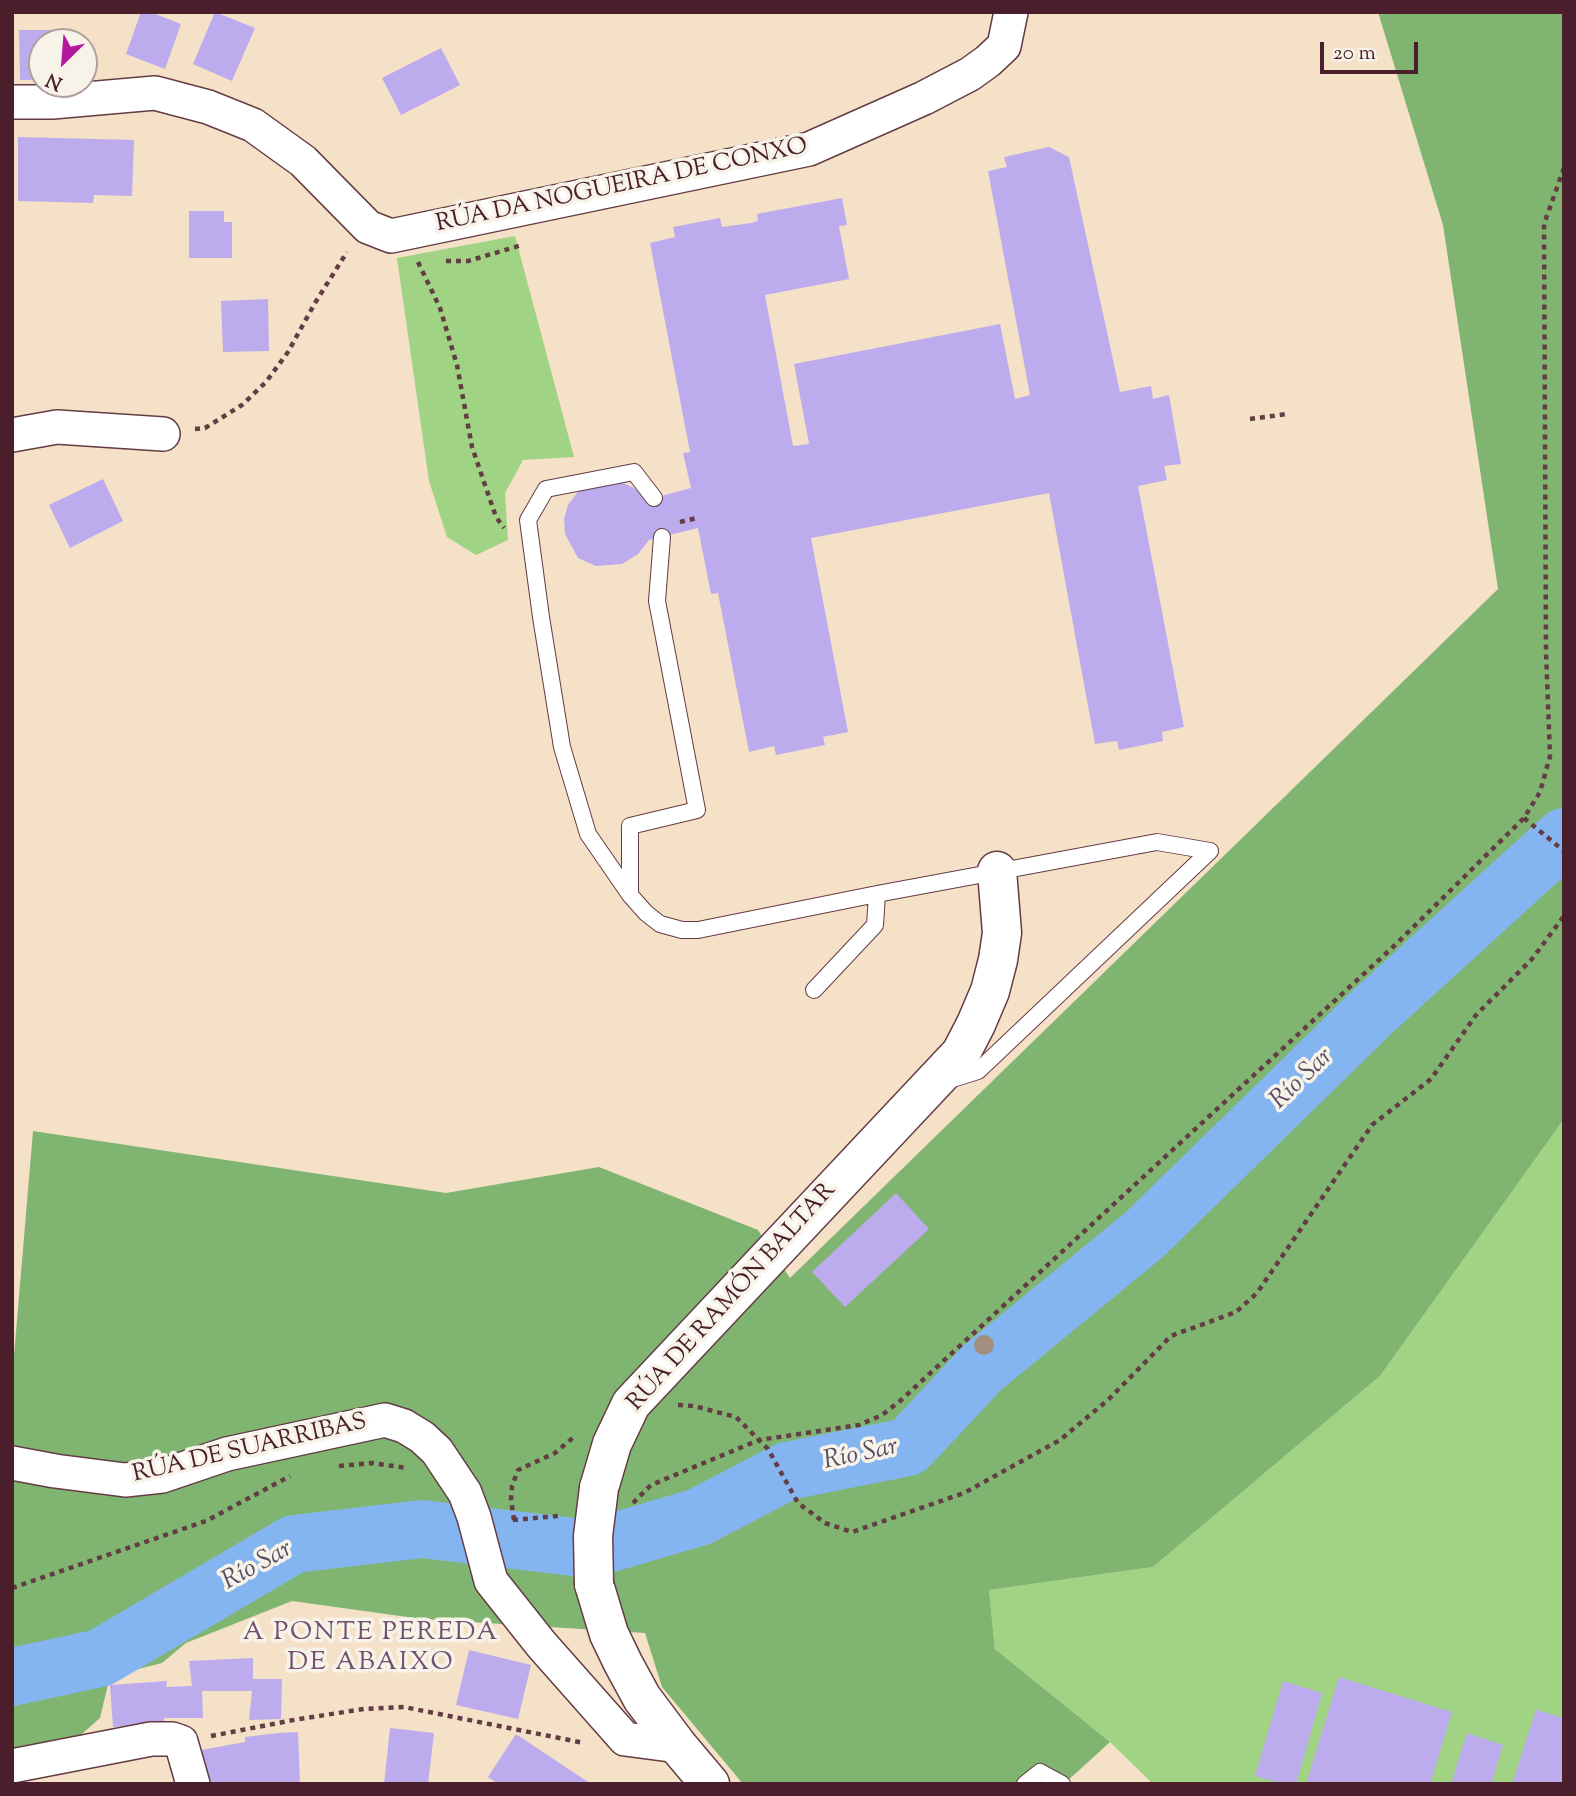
<!DOCTYPE html>
<html>
<head>
<meta charset="utf-8">
<style>
  body { margin:0 }
  #map { position:relative; width:1576px; height:1796px; overflow:hidden; background:#f5e0c8; font-family:"Sorts Mill Goudy",serif }
  canvas { display:block }
  .frame { position:absolute; inset:0; border:14px solid #4a1f2b; pointer-events:none }
  .north { position:absolute; left:28px; top:28px; width:70px; height:70px; box-sizing:border-box; background:#f7f3e8; border:2px solid #b29e9c; border-radius:50%; rotate:205deg; font-size:19px; font-weight:700; line-height:28px; text-align:center; color:#4a1f2b }
  .north::after { content:''; display:block; margin:auto; width:24px; height:32px; background:#b5179e; clip-path:polygon(50% 0,100% 100%,50% 72%,0 100%) }
  .scale { position:absolute; left:1320px; top:42px; width:98px; height:32px; box-sizing:border-box; border:4px solid #4a1f2b; border-top:0; padding-left:9px; font-size:21px; line-height:24px; white-space:nowrap; color:#4a1f2b; -webkit-text-stroke:5px #f7f3e8; paint-order:stroke }
</style>
</head>
<body>
<div id="map">
<canvas width="1576" height="1796"></canvas>
<div class="frame"></div>
<div class="north">N</div>
<div class="scale">20 m</div>
</div>
<script>
const g = document.querySelector('canvas').getContext('2d');
g.lineJoin = 'round';
function paint(path, color) {
  g.fillStyle = color;
  g.fill(path, 'evenodd');
}
function poly(rows) {
  const path = new Path2D();
  for (const r of rows) {
    path.moveTo(r[0], r[1]);
    for (let i = 2; i < r.length; i += 2) path.lineTo(r[i], r[i + 1]);
  }
  return path;
}
function strokePath(path, color, width, dash) {
  g.strokeStyle = color;
  g.lineWidth = width;
  g.lineCap = dash ? 'butt' : 'round';
  g.setLineDash(dash || []);
  g.stroke(path);
}
function label(font, color, halo, rows, align = 'center') {
  g.font = font + ' "Sorts Mill Goudy",serif';
  g.lineWidth = 7;
  g.setLineDash([]);
  g.textBaseline = 'middle';
  g.strokeStyle = halo;
  g.fillStyle = color;
  for (const [text, x, y, turn = 0] of rows) {
    g.save();
    g.translate(x, y);
    g.rotate((+turn || 0) * Math.PI / 180);
    g.textAlign = isNaN(turn) ? turn : align;
    if (halo) g.strokeText(text, 0, 0);
    g.fillText(text, 0, 0);
    g.restore();
  }
}
paint(poly([
  [515,236,574,457,523,460,505,493,508,540,476,555,447,537,429,481,397,258],
  [1564,1119,1564,1784,1153,1784,1110,1742,995,1649,989,1590,1153,1567,1380,1376]
]), '#a0d383');
paint(poly([
  [1378,12,1564,12,1564,1119,1380,1376,1153,1567,989,1590,995,1649,1110,1742,1064,1784,743,1784,662,1687,645,1633,422,1619,292,1601,186,1643,162,1663,110,1676,100,1718,75,1740,12,1753,12,1379,33,1131,446,1193,599,1167,758,1230,790,1278,1498,589,1443,225]
]), '#80b571');
strokePath(poly([
  [12,1677,100,1658,294,1544,422,1529,590,1549,699,1517,787,1471,908,1447,982,1368,1145,1234,1371,1013,1564,837]
]), '#84b5f0', 58);
paint(poly([
  [141,12,150,12,181,24,165,69,126,54],
  [215,12,255,28,232,81,193,64],
  [19,30,63,30,63,42,42,42,42,80,20,80],
  [84,45,88,45,88,80,84,80],
  [441,48,460,85,401,115,382,78],
  [18,137,134,140,132,196,94,195,93,203,18,201],
  [1049,147,1069,157,1120,392,1151,386,1153,399,1169,395,1181,464,1164,466,1167,480,1138,486,1184,727,1162,732,1163,741,1119,750,1117,741,1095,744,1049,493,811,538,848,732,823,737,825,745,776,755,774,746,749,752,718,593,711,594,698,528,649,540,638,554,622,564,596,566,578,558,565,534,564,519,568,505,580,489,617,480,634,488,647,500,691,488,683,453,690,452,650,243,675,237,673,227,720,218,722,227,751,223,758,221,757,214,842,198,847,225,839,226,849,279,765,295,793,446,809,444,794,364,1000,324,1015,399,1030,395,988,171,1007,167,1004,157],
  [189,211,224,211,224,222,232,222,232,258,189,258],
  [268,299,269,351,223,352,221,301],
  [103,479,123,521,70,548,49,505],
  [896,1193,929,1229,845,1307,812,1272],
  [469,1650,531,1665,518,1719,456,1705],
  [253,1658,253,1679,282,1679,281,1719,249,1720,252,1691,202,1691,203,1718,164,1718,164,1724,113,1727,110,1685,167,1681,166,1687,192,1686,189,1661],
  [1339,1677,1452,1712,1430,1784,1306,1784],
  [1283,1681,1322,1693,1296,1784,1283,1784,1255,1776],
  [1536,1710,1564,1718,1564,1784,1512,1784],
  [390,1728,434,1733,428,1784,384,1784],
  [298,1732,300,1784,204,1784,196,1751,245,1742,245,1737,278,1733],
  [1467,1733,1503,1745,1491,1784,1451,1784],
  [516,1734,591,1784,498,1784,488,1777]
]), '#bcacee');
const lane = poly([
  [654,498,634,472,546,489,528,520,541,617,562,747,588,834,630,895,646,913,660,924,682,930,698,930,877,894,1157,842,1210,851],
  [630,895,630,826,697,810,657,601,662,537],
  [814,990,875,925,877,894],
  [949,1080,978,1071,1210,851],
  [1025,1784,1040,1772,1062,1784]
]);
const street = poly([
  [12,102,52,102,155,93,208,107,253,125,303,161,368,227,391,236,809,149,924,98,970,74,988,61,1004,46,1011,12],
  [12,435,57,427,163,434],
  [12,1463,55,1471,125,1480,162,1476,227,1454,385,1420,404,1426,422,1437,437,1451,465,1493,474,1517,491,1581,541,1644,625,1739,678,1746],
  [12,1766,151,1739,172,1739,181,1742,193,1784]
]);
const secondary = poly([
  [599,1488,612,1444,631,1404,961,1053,976,1024,990,991,998,960,1002,933,997,871],
  [594,1584,609,1634,623,1663,642,1698,678,1746,710,1784]
]);
strokePath(lane, '#643c43', 18);
strokePath(street, '#643c43', 36);
strokePath(secondary, '#643c43', 41);
strokePath(poly([
  [446,261,468,261,522,245],
  [418,262,440,308,457,365,472,447,496,517,504,528],
  [1250,419,1287,414],
  [195,429,205,428,242,405,266,382,288,352,315,303,347,252],
  [680,522,697,518],
  [1524,818,1564,851],
  [678,1405,694,1406,736,1417,768,1449,798,1503,825,1523,852,1532,964,1493,1060,1440,1108,1400,1171,1336,1236,1312,1257,1293,1372,1125,1431,1079,1476,1015,1532,959,1564,916],
  [339,1466,372,1463,407,1468],
  [633,1503,651,1485,759,1440,859,1425,882,1415,900,1401,1393,947,1524,818,1540,792,1550,756,1546,652,1544,224,1564,168],
  [513,1520,558,1516],
  [514,1520,511,1500,512,1486,518,1470,555,1453,575,1436],
  [12,1588,206,1521,290,1476],
  [211,1736,299,1719,364,1709,404,1707,584,1743]
]), '#643c43', 4.5, [5, 5]);
strokePath(lane, '#fff', 16);
strokePath(street, '#fff', 33);
strokePath(secondary, '#fff', 38);
const secondaryBridge = poly([
  [594,1584,593,1536,599,1488]
]);
strokePath(secondaryBridge, '#643c43', 41, []);
strokePath(secondaryBridge, '#fff', 38);
g.fillStyle = '#a38f7e';
for (const [x, y] of [
  [984,1345]
]) {
  g.beginPath();
  g.arc(x, y, 10, 0, 2 * Math.PI);
  g.fill();
}
label('24px', '#4a1f2b', '#f7f3e8', [
  ["RÚA DA NOGUEIRA DE CONXO",622,187,-12],
  ["RÚA DE RAMÓN BALTAR",733,1298,-48],
  ["RÚA DE SUARRIBAS",250,1450,-13]
]);
label('italic 26px', '#5b4c66', '#f7f3e8', [
  ["Río Sar",1303,1080,-44],
  ["Río Sar",861,1456,-12],
  ["Río Sar",258,1567,-29]
]);
g.letterSpacing = '2px';
label('26px', '#72506f', '#f7f3e8', [
  ["A PONTE PEREDA",371,1635],
  ["DE ABAIXO",371,1665]
]);
g.letterSpacing = '0px';
</script>
</body>
</html>
